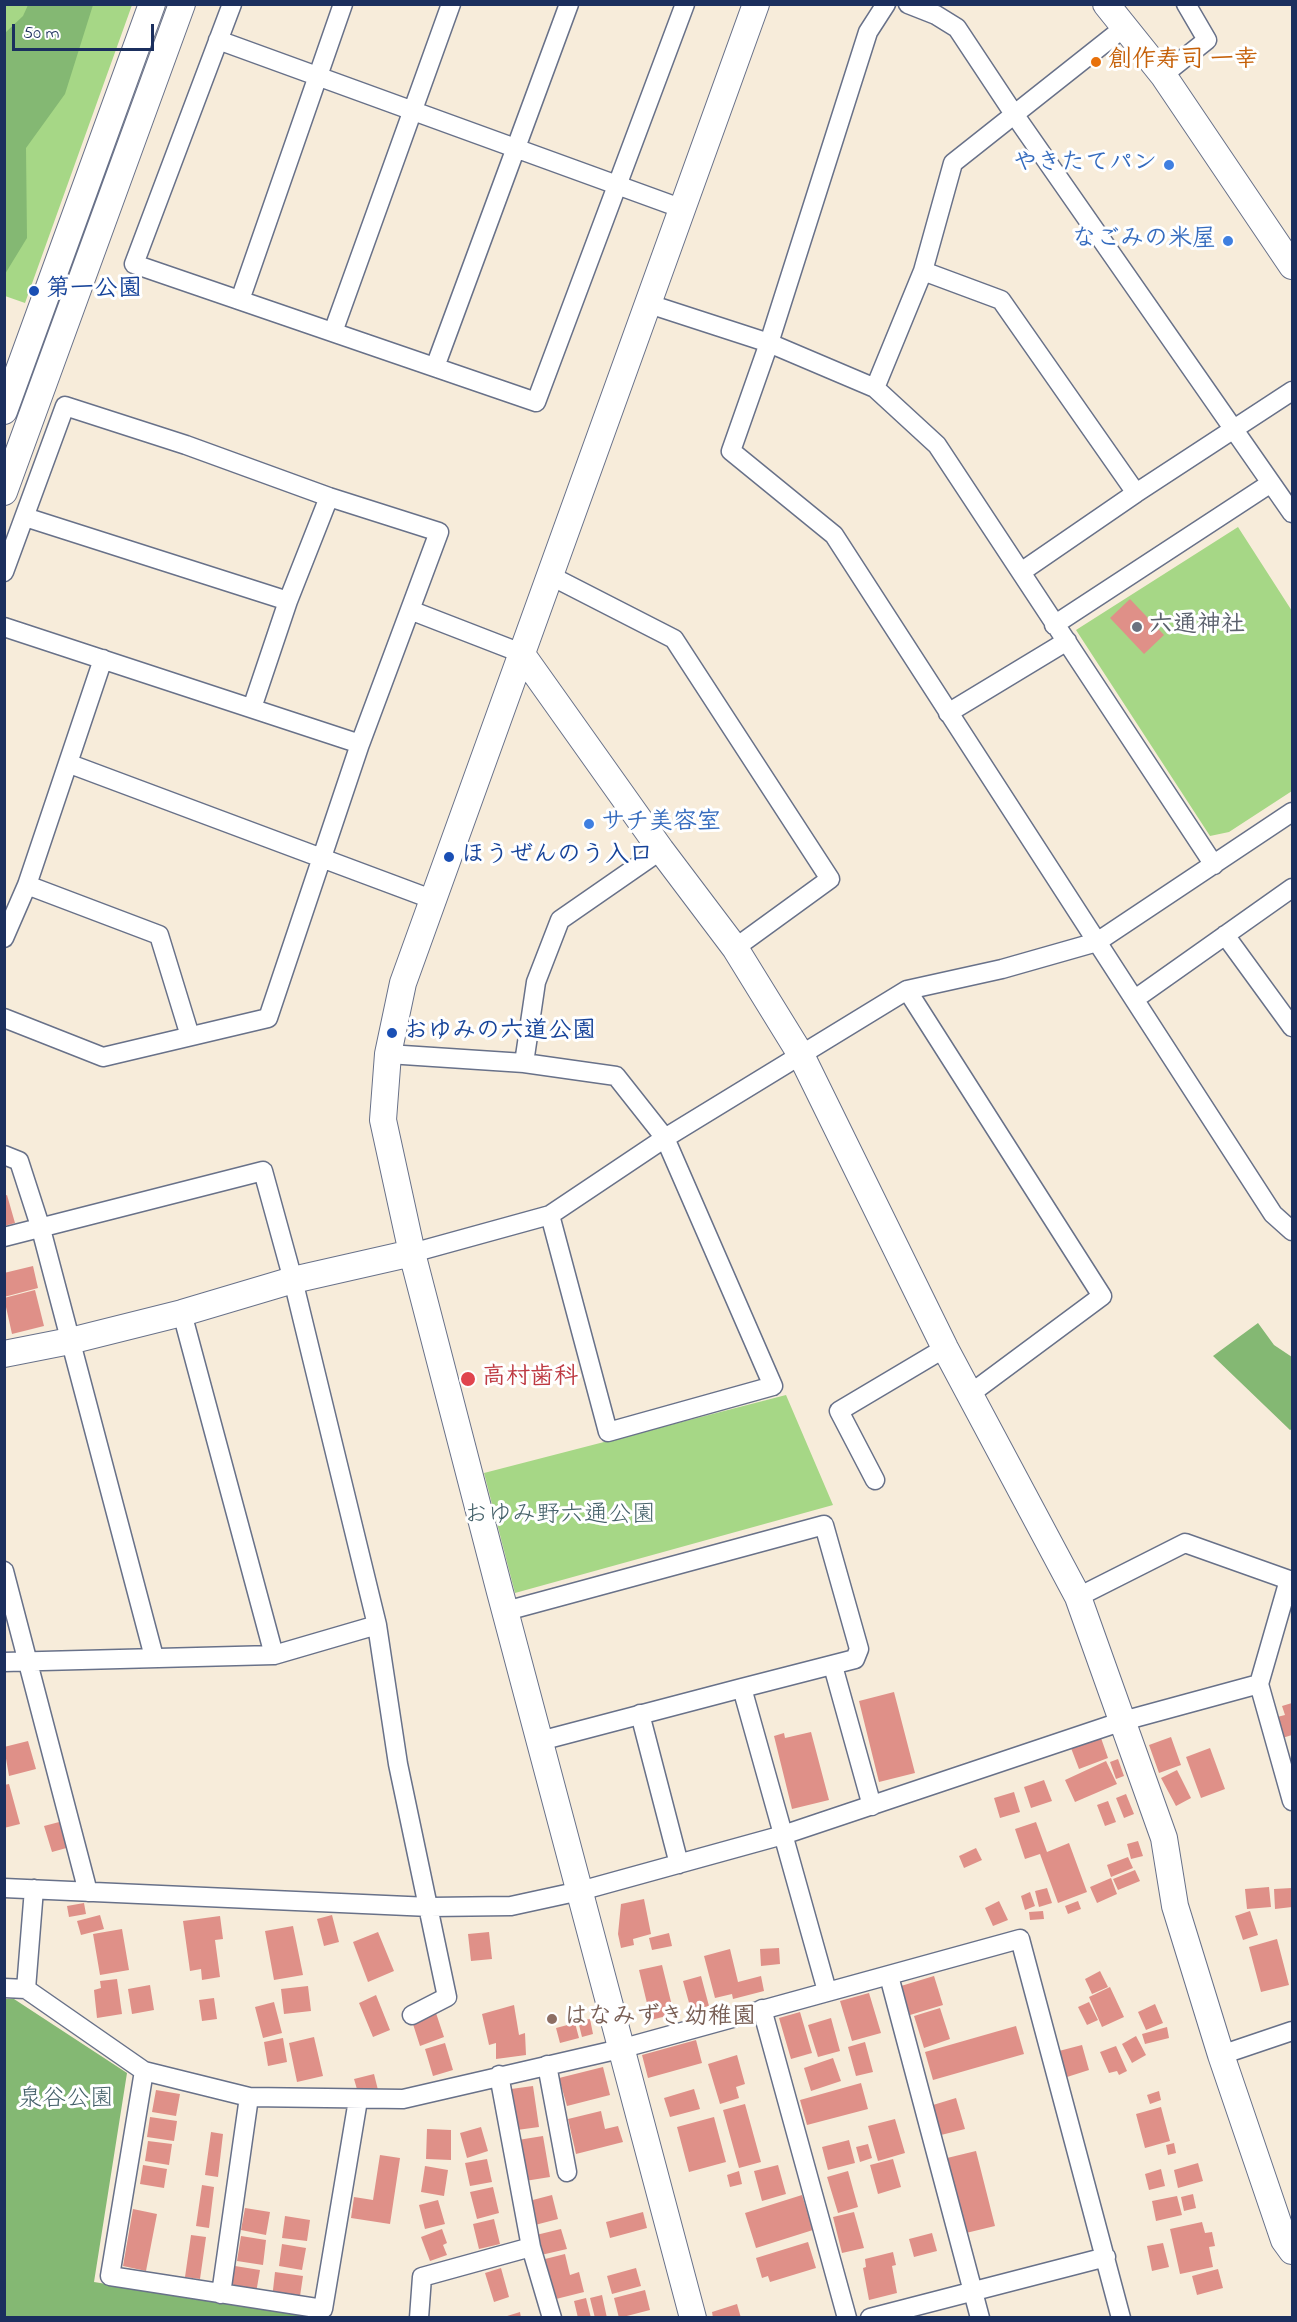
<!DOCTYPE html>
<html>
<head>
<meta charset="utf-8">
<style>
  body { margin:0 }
  #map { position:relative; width:1297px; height:2322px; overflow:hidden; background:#f7ecda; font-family:"Indie Flower",sans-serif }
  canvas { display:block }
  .frame { position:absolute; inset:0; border:6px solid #1b2f5e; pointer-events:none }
  .scale { position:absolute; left:12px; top:24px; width:142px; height:27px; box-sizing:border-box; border:3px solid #1b2f5e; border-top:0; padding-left:8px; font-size:18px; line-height:21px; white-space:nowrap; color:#1b2f5e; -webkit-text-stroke:4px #fff; paint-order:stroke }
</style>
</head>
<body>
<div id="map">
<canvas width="1297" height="2322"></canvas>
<div class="frame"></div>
<div class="scale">50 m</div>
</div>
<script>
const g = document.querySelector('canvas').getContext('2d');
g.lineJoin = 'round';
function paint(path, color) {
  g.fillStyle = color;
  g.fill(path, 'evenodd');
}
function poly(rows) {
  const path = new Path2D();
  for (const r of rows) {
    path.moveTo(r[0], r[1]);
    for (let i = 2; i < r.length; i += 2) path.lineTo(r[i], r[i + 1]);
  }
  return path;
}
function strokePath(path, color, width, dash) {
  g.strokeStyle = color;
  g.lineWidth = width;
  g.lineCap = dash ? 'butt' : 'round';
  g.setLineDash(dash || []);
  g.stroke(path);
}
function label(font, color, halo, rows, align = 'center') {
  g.font = font + ' "Indie Flower","Klee One",sans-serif';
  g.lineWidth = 6;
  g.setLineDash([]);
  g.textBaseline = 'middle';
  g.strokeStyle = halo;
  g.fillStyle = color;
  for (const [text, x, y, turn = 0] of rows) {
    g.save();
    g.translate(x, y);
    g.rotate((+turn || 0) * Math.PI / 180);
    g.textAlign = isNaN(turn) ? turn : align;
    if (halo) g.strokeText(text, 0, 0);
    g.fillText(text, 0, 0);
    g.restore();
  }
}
paint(poly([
  [4,5,132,5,25,303,5,296],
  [1238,527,1292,611,1292,791,1229,832,1210,836,1076,630],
  [786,1395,833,1505,515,1593,484,1473]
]), '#a6d786');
paint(poly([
  [28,5,93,5,65,94,26,148,27,238,5,274,5,33,23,16],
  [1258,1323,1274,1345,1292,1357,1292,1429,1290,1430,1213,1356],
  [4,1999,14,1999,127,2073,94,2282,311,2317,5,2317]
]), '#84b873');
paint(poly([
  [1130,599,1164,635,1144,654,1110,618],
  [7,1195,15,1223,4,1226,4,1196],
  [33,1266,38,1288,4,1297,4,1273],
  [35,1290,44,1326,12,1334,4,1298],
  [894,1692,915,1773,879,1782,859,1701],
  [1292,1703,1292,1735,1279,1739,1273,1718,1285,1715,1282,1706],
  [811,1732,829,1800,792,1809,774,1736,784,1733,785,1738],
  [1171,1737,1181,1765,1159,1773,1149,1745],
  [1101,1738,1108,1758,1079,1769,1071,1748],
  [28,1741,36,1769,9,1776,4,1747],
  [1210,1748,1225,1789,1201,1798,1186,1757],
  [1118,1759,1124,1776,1116,1779,1110,1762],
  [1106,1761,1117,1784,1075,1802,1065,1780],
  [1177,1770,1191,1798,1176,1806,1161,1778],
  [1044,1780,1052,1801,1031,1808,1024,1787],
  [9,1784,20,1824,4,1828,4,1785],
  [1014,1792,1020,1812,1000,1818,994,1798],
  [1126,1794,1134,1814,1124,1818,1116,1798],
  [1108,1801,1116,1822,1105,1826,1097,1805],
  [63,1821,70,1847,52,1852,44,1826],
  [1036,1822,1047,1852,1069,1843,1087,1892,1058,1903,1040,1854,1025,1859,1015,1829],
  [1138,1841,1143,1856,1131,1859,1127,1844],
  [976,1848,982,1860,964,1868,959,1856],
  [1128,1857,1133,1868,1111,1877,1107,1865],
  [1135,1870,1140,1881,1118,1890,1113,1879],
  [1111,1878,1117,1894,1097,1903,1090,1887],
  [1269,1887,1271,1907,1247,1909,1245,1889],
  [1047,1888,1052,1903,1039,1907,1035,1891],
  [1292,1888,1292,1907,1275,1909,1274,1889],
  [1030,1892,1035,1906,1025,1910,1021,1896],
  [644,1899,651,1934,633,1939,634,1945,621,1948,618,1934,621,1904],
  [999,1901,1008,1920,993,1926,985,1908],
  [1078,1901,1081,1909,1068,1914,1065,1906],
  [84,1903,86,1914,69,1917,67,1906],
  [1043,1911,1044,1919,1030,1920,1029,1912],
  [1250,1911,1258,1935,1243,1940,1235,1916],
  [100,1915,104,1929,81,1935,77,1921],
  [332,1915,339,1942,324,1946,317,1919],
  [220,1916,223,1939,215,1940,220,1977,202,1980,201,1969,190,1971,183,1921],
  [293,1926,303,1975,274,1980,265,1931],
  [122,1929,129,1970,100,1975,93,1934],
  [378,1932,394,1971,368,1982,353,1942],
  [489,1932,492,1959,471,1961,468,1934],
  [669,1933,672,1946,652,1950,649,1938],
  [1277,1939,1289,1985,1261,1992,1249,1947],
  [779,1948,780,1964,761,1966,760,1949],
  [730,1949,738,1982,761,1976,764,1991,733,1999,732,1994,715,1998,704,1956],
  [662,1965,674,2014,651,2020,639,1970],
  [1100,1971,1108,1987,1092,1994,1085,1979],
  [701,1976,709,2006,691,2010,683,1981],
  [934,1976,943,2005,910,2015,901,1986],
  [117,1979,122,2014,97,2018,94,1990,101,1988,100,1981],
  [150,1985,154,2010,132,2014,128,1989],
  [308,1986,311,2011,284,2014,281,1989],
  [1110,1987,1124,2017,1102,2027,1089,1997],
  [869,1993,881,2033,852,2041,840,2001],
  [376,1995,390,2030,373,2037,359,2003],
  [214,1998,217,2019,202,2021,199,2000],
  [274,2002,282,2033,263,2038,255,2007],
  [1089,2002,1098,2020,1087,2025,1078,2007],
  [1155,2004,1163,2023,1146,2030,1138,2012],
  [514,2005,519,2035,525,2033,526,2055,496,2059,496,2043,489,2045,482,2014],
  [940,2008,950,2039,924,2048,914,2016],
  [800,2012,812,2053,791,2059,779,2018],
  [436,2013,444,2037,420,2046,412,2021],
  [831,2018,840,2051,818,2057,808,2025],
  [590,2019,593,2034,582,2037,578,2021],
  [575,2023,579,2038,560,2043,556,2028],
  [1016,2026,1024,2054,933,2080,925,2052],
  [1167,2027,1169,2038,1145,2044,1142,2034],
  [1136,2036,1146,2055,1132,2063,1122,2044],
  [314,2037,323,2076,297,2082,289,2043],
  [283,2038,287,2062,268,2066,264,2042],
  [696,2040,702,2063,648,2078,642,2055],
  [865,2042,873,2072,856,2076,848,2047],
  [445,2043,453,2070,433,2076,425,2049],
  [1082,2045,1089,2070,1067,2077,1059,2051],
  [1116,2046,1127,2071,1119,2075,1117,2071,1109,2073,1100,2052],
  [737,2055,745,2084,736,2087,739,2098,720,2104,708,2064],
  [833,2058,841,2081,811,2091,804,2068],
  [603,2067,610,2095,567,2106,559,2078],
  [374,2074,378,2090,359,2096,354,2079],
  [861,2083,868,2109,807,2125,800,2100],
  [533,2086,539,2127,517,2130,511,2089],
  [694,2089,700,2109,670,2117,664,2098],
  [156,2090,180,2094,176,2116,152,2112],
  [1159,2091,1161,2100,1150,2104,1147,2095],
  [956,2098,965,2129,941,2135,933,2105],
  [745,2104,761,2162,739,2168,723,2110],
  [1161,2107,1170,2141,1145,2148,1136,2114],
  [601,2111,605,2129,618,2126,623,2142,576,2154,568,2119],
  [150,2117,177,2121,174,2141,147,2137],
  [714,2117,726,2162,689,2172,677,2127],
  [895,2119,905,2153,878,2161,868,2126],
  [481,2127,488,2151,467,2158,460,2133],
  [427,2129,451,2130,451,2160,426,2159],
  [211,2132,223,2134,218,2177,205,2175],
  [543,2136,550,2177,525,2181,518,2140],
  [849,2140,855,2163,828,2170,822,2147],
  [148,2141,172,2144,169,2165,145,2161],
  [1174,2143,1176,2153,1168,2155,1166,2145],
  [868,2144,872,2158,860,2162,856,2147],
  [976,2151,995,2226,966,2233,947,2158],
  [380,2155,400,2158,390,2224,351,2218,354,2197,373,2200],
  [487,2159,492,2182,470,2186,465,2163],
  [893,2159,901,2187,878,2194,870,2165],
  [1198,2163,1203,2181,1178,2188,1174,2170],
  [143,2165,167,2169,164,2188,140,2184],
  [778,2165,786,2194,762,2201,754,2171],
  [425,2166,448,2170,444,2196,421,2192],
  [1161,2169,1165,2186,1149,2190,1145,2174],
  [739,2171,742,2184,730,2187,727,2175],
  [848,2171,858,2207,838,2213,827,2177],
  [202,2185,214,2187,209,2228,196,2226],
  [493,2187,499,2213,477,2219,470,2192],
  [1193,2194,1196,2208,1184,2211,1181,2197],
  [552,2195,558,2219,535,2225,529,2201],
  [802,2195,813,2230,756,2248,745,2213],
  [1177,2196,1182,2215,1156,2221,1152,2201],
  [438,2200,445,2224,425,2229,419,2205],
  [245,2208,270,2212,266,2235,241,2230],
  [133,2209,157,2214,146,2271,123,2266],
  [643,2212,647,2228,610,2238,606,2222],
  [854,2212,864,2248,842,2253,833,2217],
  [285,2216,310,2220,307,2241,282,2238],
  [494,2219,500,2244,479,2249,473,2224],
  [1202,2222,1205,2233,1212,2232,1215,2246,1209,2247,1213,2267,1180,2274,1170,2229],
  [442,2229,447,2243,443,2245,447,2255,430,2261,421,2237],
  [561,2229,567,2249,541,2255,536,2235],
  [932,2233,937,2251,914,2257,909,2239],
  [191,2235,206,2237,200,2279,185,2277],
  [241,2236,266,2240,263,2265,237,2261],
  [808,2242,816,2268,770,2282,768,2276,762,2278,756,2258],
  [1163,2243,1169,2267,1152,2271,1147,2246],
  [282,2244,306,2248,302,2270,279,2266],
  [893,2252,896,2265,892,2266,897,2293,869,2300,863,2268,866,2267,865,2259],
  [565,2254,570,2275,579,2272,584,2292,556,2299,545,2259],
  [235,2266,260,2270,256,2293,231,2289],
  [501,2268,509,2297,494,2302,485,2273],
  [636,2268,641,2286,612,2294,607,2276],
  [1218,2269,1223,2288,1197,2295,1192,2276],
  [275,2272,303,2276,299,2303,272,2299],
  [645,2290,650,2310,619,2318,614,2298],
  [602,2295,607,2318,595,2318,590,2298],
  [586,2298,591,2318,578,2318,574,2301],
  [737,2304,741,2318,713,2318,712,2312],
  [520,2312,521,2318,504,2318,504,2317]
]), '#df9088');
const street = poly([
  [232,4,134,264,536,402,685,4],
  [886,4,868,32,769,343,731,451,834,535,1273,1214,1292,1231],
  [908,4,936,15,957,28,1014,114,1292,513],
  [218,40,683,209],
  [1163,75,1207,40,1186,4],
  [923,271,1001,300,1136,493],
  [240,300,343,4],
  [649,304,769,343,875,388,937,445,1214,865],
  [333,332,451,4],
  [435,367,569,4],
  [875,388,923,271,953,163,1126,26],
  [25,517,288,601],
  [4,572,65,406,186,445,329,497,439,532,360,744,268,1018,103,1057,4,1018],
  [1021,572,1136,493,1292,391],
  [549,575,674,639,830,879,735,948],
  [410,610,521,653],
  [1054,625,1271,483],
  [4,627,360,744],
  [252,708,288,601,329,497],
  [948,713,1067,641],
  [70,764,434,900],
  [27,885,159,935,190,1036],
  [1225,935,1292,1027],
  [4,938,27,885,103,659],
  [907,990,1102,1296,970,1394],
  [1135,999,1292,888],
  [388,1054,524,1063,616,1076,665,1138,773,1386,608,1432,550,1215],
  [524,1063,536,982,560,920,661,850],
  [4,1155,19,1161,41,1229,154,1657],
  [4,1237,263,1171,293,1280,377,1625,398,1764,447,1997,412,2015],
  [412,1253,550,1215,665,1138,907,990,1002,969,1097,942,1292,812],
  [182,1313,274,1655],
  [875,1480,839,1411,945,1348],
  [4,1571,88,1892],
  [1078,1597,1185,1543,1289,1580,1259,1684,1292,1801],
  [506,1611,824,1525,859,1649,855,1659,742,1688,827,1991],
  [4,1662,274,1655,377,1625],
  [833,1666,872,1806],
  [640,1714,679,1864],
  [540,1741,742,1688],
  [4,1888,430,1907,511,1906,580,1891,783,1835,1123,1721,1259,1684],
  [889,1976,980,2318],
  [4,1988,26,1989,144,2071,249,2097,403,2099,620,2049,1020,1939,1121,2318],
  [26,1989,34,1889],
  [762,2009,847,2318],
  [1221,2055,1292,2031],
  [547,2065,567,2172],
  [144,2071,110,2276,323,2309,358,2100],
  [499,2075,531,2247,552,2318],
  [221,2294,249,2097],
  [419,2318,422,2277,531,2247],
  [870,2318,1106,2257]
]);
const secondary = poly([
  [1106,4,1163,75,1292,266],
  [4,411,152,4],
  [4,492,182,4],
  [521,653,661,850,735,948,801,1055,945,1348,1078,1597,1164,1838,1175,1906,1221,2055,1284,2240,1292,2251],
  [4,1354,70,1341,182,1313,293,1280,412,1253],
  [693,2318,500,1592,412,1253,383,1120,388,1054,403,983,756,4]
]);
strokePath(street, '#687189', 21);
strokePath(secondary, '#687189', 28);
strokePath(street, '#fff', 18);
strokePath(secondary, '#fff', 26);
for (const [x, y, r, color] of [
  [1096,62,6,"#e8710a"],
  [1169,165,6,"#3f7fe0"],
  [1228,241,6,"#3f7fe0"],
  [34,291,6,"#1a4fb4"],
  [1137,627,6,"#6b7280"],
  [589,824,6,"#3f7fe0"],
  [449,857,6,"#1a4fb4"],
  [392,1033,6,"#1a4fb4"],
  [468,1379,8,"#e0444e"],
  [552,2019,6,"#8d6e63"]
]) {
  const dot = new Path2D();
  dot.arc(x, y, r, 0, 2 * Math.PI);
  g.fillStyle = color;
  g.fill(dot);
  strokePath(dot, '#fff', 2);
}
label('bold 24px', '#c56008', '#fff', [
  ["創作寿司 一幸",1108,62]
], 'left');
label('bold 24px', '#366cbe', '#fff', [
  ["やきたてパン",1157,165],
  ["なごみの米屋",1216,241],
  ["サチ美容室",601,824,"left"]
], 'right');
label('bold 24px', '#164399', '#fff', [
  ["第一公園",46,291],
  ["ほうぜんのう入口",461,857],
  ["おゆみの六道公園",404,1033]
], 'left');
label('bold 24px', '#5b616d', '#fff', [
  ["六通神社",1149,627]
], 'left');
label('bold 24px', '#be3a42', '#fff', [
  ["高村歯科",482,1379]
], 'left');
label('24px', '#45616a', '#fff', [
  ["おゆみ野六通公園",560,1517],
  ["泉谷公園",66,2101]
]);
label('bold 24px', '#785e54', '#fff', [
  ["はなみずき幼稚園",564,2019]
], 'left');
</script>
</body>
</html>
